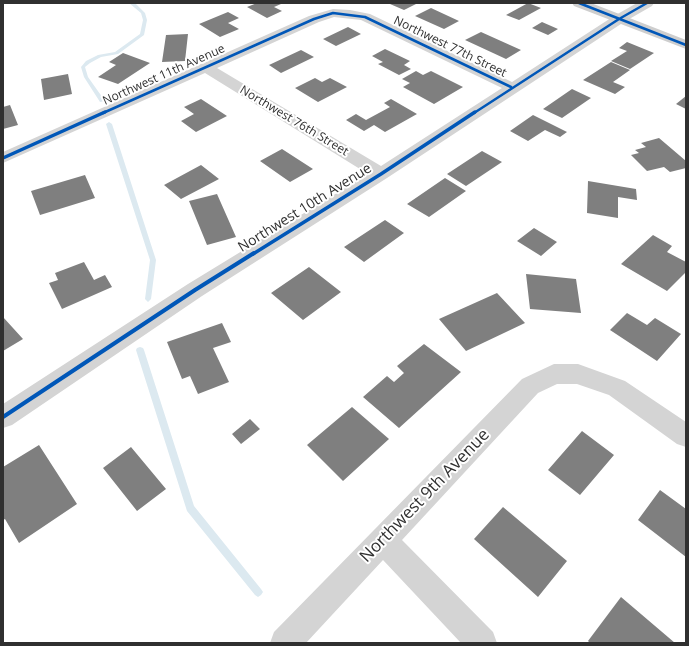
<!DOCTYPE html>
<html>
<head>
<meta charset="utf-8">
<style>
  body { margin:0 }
  #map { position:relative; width:689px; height:646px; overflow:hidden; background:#fff; font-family:"Open Sans",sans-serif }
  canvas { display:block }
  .frame { position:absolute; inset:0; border:4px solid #303030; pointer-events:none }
</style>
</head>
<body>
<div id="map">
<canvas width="689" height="646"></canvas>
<div class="frame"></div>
</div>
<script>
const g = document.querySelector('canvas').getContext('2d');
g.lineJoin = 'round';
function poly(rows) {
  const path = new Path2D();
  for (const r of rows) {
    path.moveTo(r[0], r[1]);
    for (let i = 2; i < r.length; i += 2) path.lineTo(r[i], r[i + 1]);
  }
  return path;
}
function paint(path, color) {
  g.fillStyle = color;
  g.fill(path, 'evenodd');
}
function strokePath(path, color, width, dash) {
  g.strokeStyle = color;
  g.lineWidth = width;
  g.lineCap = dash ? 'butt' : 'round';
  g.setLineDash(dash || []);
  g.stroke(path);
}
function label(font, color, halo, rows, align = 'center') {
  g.font = font + ' "Open Sans",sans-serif';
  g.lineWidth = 4;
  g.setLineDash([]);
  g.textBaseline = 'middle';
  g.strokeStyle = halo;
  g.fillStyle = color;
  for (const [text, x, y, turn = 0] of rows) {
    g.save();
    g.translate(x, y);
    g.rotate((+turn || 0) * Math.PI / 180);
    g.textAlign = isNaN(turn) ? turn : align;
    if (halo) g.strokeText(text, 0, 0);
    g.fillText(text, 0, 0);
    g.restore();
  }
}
paint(poly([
  [129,3,136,4,145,13,147,20,144,35,118,54,101,57,90,63,85,67,88,77,105,101,100,102,84,77,81,67,86,61,98,55,115,52,140,34,143,20,141,13,129,3],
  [109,122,112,124,156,260,151,299,148,302,145,299,150,260,106,124,109,122],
  [140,347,143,348,144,350,194,506,261,589,263,592,261,595,258,597,255,595,187,511,136,350,137,348,140,347]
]), '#dce9f0');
paint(poly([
  [257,3,279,3,281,4,274,7,282,11,267,18,247,7],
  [392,3,418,3,404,10,390,4],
  [528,3,541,8,519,20,506,15],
  [431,8,459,21,444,29,415,16],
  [228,12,239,18,228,23,239,29,220,37,199,24],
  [542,22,558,29,548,35,532,28],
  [348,27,361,34,336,46,323,39],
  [481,32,521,50,506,59,465,40],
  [188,34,185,61,162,62,166,35],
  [627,42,654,53,630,69,611,61,627,51,619,48],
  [385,49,410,61,404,65,411,69,399,75,378,64,383,62,372,56],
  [301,50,314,57,281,73,269,65],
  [123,53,150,63,118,84,98,77,116,65,109,62],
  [611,62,630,70,613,82,625,87,615,94,583,80],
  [416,71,423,75,431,71,463,87,434,104,403,87,410,83,402,79],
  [68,74,72,94,44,100,41,79],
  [315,78,322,82,330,78,347,87,318,102,295,88],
  [572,89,591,98,562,118,543,109],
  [686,96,686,109,676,104],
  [201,99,227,116,196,132,181,121,194,114,184,107],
  [391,99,417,114,385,132,374,125,364,131,346,120,356,114,366,120,390,107,384,103],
  [10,105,18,125,3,129,3,107],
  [533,115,567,132,560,137,545,130,528,141,510,131],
  [659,138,686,161,686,168,670,172,664,167,647,171,631,155,639,153,635,150,646,147,641,143],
  [282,149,313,169,290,182,260,161],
  [482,151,502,162,466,186,447,174],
  [201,165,219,179,181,199,164,185],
  [85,175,95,198,40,215,31,191],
  [445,178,466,191,429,217,407,204],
  [588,181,636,189,637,200,618,197,618,218,587,213],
  [217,194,236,237,207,245,189,201],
  [385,220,404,233,364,262,344,247],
  [534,228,557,242,541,256,517,241],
  [653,235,672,246,667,252,686,262,686,272,667,291,621,264],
  [84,262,94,280,105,275,112,287,62,309,49,283,58,280,55,273],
  [309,267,341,292,303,320,271,293],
  [526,274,576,279,581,313,530,309],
  [497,293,525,323,466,351,439,319],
  [627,313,647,325,655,318,681,334,657,361,610,330],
  [3,317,23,339,3,351],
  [222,323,231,342,213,348,229,382,198,394,190,376,182,379,167,342],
  [424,344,461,372,399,428,363,397,387,376,394,382,404,373,397,366],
  [352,407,389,439,343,481,307,445],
  [250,419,260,429,241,444,232,434],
  [582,431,614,455,580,495,548,470],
  [39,445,77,504,19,543,5,519,3,520,3,467],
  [131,447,166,489,137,511,103,468],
  [660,490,686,509,686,557,638,520],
  [503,507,567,561,538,597,474,539],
  [621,597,675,643,590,643,588,641]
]), '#7f7f7f');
paint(poly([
  [637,3,654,3,652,6,624,22,387,178,202,296,12,425,3,428,3,404,188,284,368,174,205,73,3,163,3,152,309,16,333,9,350,10,370,14,512,82,614,16,637,3],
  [334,17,361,20,502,88,381,166,217,68,319,22,334,17],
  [554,364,578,364,625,381,686,422,686,447,677,444,609,395,577,384,557,384,538,393,402,540,493,632,497,643,461,643,383,560,306,643,270,643,274,632,522,379,554,364]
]), '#d4d4d4');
paint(poly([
  [572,3,591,3,686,40,686,49,574,6,572,3]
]), '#cecece');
strokePath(poly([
  [579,3,686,45],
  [103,113,314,19,333,13,365,17,511,87],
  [474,113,619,19,647,3]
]), '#0057b8', 2.5);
strokePath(poly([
  [3,158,105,112],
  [253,254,381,174,475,112]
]), '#0057b8', 3.5);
strokePath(poly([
  [3,417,195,290,254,253]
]), '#0057b8', 4);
label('12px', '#303030', '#fff', [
  ["Northwest 77th Street",450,47,26],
  ["Northwest 11th Avenue",164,75,-24],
  ["Northwest 76th Street",294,121,31]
]);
label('14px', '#303030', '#fff', [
  ["Northwest 10th Avenue",305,208,-32]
]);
label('17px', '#303030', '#fff', [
  ["Northwest 9th Avenue",425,496,-46]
]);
</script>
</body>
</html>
